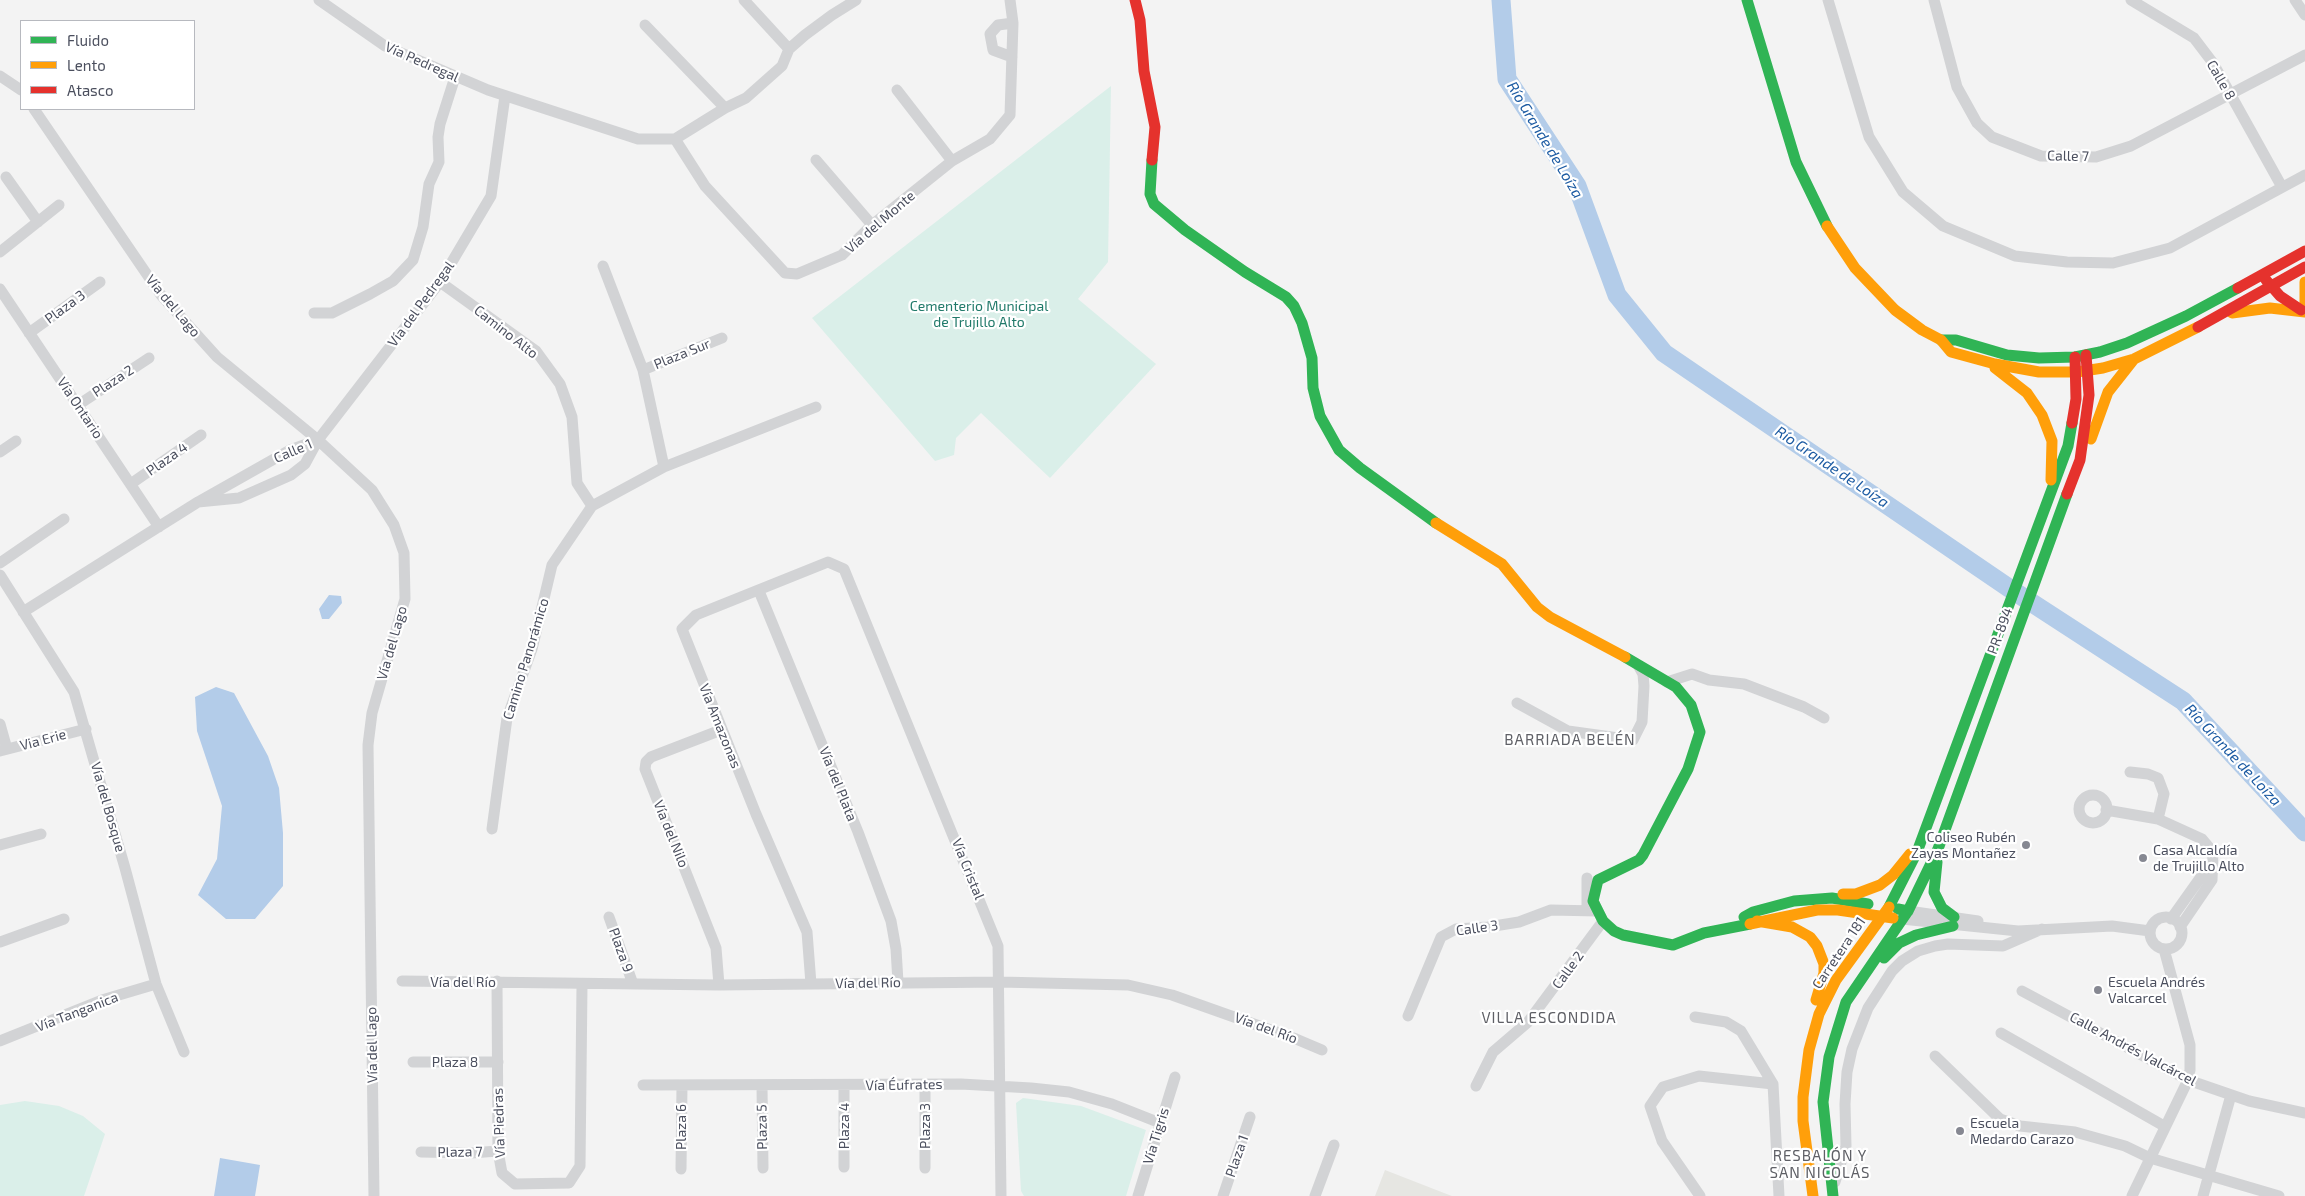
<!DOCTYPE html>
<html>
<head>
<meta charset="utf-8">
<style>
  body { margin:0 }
  #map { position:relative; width:2305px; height:1196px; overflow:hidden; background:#f3f3f3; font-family:"Exo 2",sans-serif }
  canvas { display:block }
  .legend { position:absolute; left:20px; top:20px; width:175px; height:90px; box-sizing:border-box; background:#fff; border:1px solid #b7b9bf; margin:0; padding:6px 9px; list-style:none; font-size:15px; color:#4b4f5e }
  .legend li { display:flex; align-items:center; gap:10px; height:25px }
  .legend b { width:25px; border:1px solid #b7b9bf }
</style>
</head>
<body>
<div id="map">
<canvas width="2305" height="1196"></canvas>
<ul class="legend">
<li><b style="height:6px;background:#30b455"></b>Fluido</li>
<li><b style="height:6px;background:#ff9f0a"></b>Lento</li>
<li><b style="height:6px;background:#e5322d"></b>Atasco</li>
</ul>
</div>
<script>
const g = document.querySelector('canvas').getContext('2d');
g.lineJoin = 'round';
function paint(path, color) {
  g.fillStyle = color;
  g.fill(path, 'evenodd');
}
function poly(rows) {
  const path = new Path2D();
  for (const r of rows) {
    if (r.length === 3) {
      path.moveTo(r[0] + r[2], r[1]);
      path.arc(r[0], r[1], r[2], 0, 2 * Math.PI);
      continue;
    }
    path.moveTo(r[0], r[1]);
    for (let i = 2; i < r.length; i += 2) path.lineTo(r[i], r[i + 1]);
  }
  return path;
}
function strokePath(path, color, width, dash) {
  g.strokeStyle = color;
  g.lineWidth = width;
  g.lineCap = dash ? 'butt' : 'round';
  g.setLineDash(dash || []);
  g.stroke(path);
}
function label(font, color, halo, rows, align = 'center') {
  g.font = font + ' "Exo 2",sans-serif';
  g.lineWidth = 4.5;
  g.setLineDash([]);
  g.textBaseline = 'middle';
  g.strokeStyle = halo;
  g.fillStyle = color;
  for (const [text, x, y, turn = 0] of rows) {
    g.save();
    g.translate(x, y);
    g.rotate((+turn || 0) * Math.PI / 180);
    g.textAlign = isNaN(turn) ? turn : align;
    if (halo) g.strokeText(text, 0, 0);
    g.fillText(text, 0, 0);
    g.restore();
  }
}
paint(poly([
  [1385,1170,1444,1193,1452,1196,1375,1196]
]), '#e6e6e2');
paint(poly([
  [1111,86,1108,262,1078,299,1156,364,1050,478,981,413,956,438,954,455,935,461,812,318],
  [1023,1098,1081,1106,1146,1130,1126,1196,1024,1196,1021,1191,1016,1103],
  [25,1101,59,1106,83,1116,105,1134,84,1196,0,1196,0,1105]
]), '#daefe9');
paint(poly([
  [329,595,341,596,342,603,329,619,322,619,319,609],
  [216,687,234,693,268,756,279,788,283,833,283,886,255,919,226,919,198,895,217,859,222,806,197,731,195,697],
  [220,1158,260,1165,255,1196,214,1196]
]), '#b3cce9');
strokePath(poly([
  [1501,0,1507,79,1577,186,1617,295,1664,353,2009,588,2183,701,2305,832]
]), '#b3cce9', 19);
strokePath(poly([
  [319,0,385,46,488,90,638,139,675,139,725,108,746,98,782,66,789,49,805,35,832,15,856,0],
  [744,0,789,49],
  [1828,0,1869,137,1903,192,1943,226,2015,256,2067,262,2113,263,2170,248,2305,175],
  [1934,0,1957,87,1977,123,1992,137,2041,156,2096,157,2131,146,2305,55],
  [2131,0,2194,38,2213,63,2282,187],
  [2295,0,2305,15],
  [645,25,725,108],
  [1012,57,993,50,990,34,998,25,1013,23],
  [0,76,21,90],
  [897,90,952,161],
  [34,109,161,295,217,357,318,440,372,490,394,525,404,553,405,599,372,713,368,745,374,1196],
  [675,139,705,186,785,273,797,274,842,255,872,225,952,161,990,139,1010,115,1013,23,1010,0],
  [816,160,872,225],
  [6,177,38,222],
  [0,252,59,205],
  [603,266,643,370,664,467],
  [440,282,536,351,560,384,572,417,577,483,592,506],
  [0,289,159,527],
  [314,313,332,313,370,294,393,281,413,260,423,227,429,184,439,162,438,137,440,124,455,77],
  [29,333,100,282],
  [643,370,722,338],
  [78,405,149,358],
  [0,452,16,441],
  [132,483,201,435],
  [198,502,239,498,291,475,305,464,318,440,440,282,491,196,505,96],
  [0,563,64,519],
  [0,575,74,692,125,868,156,984,184,1052],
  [759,591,858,832,891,921,896,949,898,982],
  [23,612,198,502,290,450,318,440],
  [1667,682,1692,674,1709,680,1744,684,1804,707,1824,718],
  [1517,703,1568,731,1633,740,1642,722,1644,686,1643,674,1638,665],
  [0,724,7,749],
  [0,751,86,729],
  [2130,772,2148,774,2158,778,2164,794,2158,819,2202,839,2213,852,2212,880,2180,927],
  [2093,809,14],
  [2106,810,2158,819],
  [492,829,507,718,532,649,552,565,592,506,664,467,816,407],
  [0,845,41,834],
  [1587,878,1587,906],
  [1908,911,1978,921],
  [609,917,633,984],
  [2166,933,16],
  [1902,919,2018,931,2112,926,2150,931],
  [2171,919,2203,874,2211,870],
  [0,942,64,919],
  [402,981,719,985,1000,982,1128,985,1172,995,1296,1039,1322,1050],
  [497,981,498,1151,502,1173,515,1184,569,1183,580,1166,582,985],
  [811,984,807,932,756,814,682,629,696,615,828,562,844,569,998,946,1001,1196],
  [719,985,716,948,645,769,646,762,651,757,721,730],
  [2022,991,2188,1080,2249,1101,2305,1113],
  [1408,1016,1441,937,1456,929,1488,927,1519,922,1551,910,1597,911],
  [1695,1017,1726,1022,1741,1031,1773,1084,1779,1196],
  [2001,1033,2164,1126],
  [0,1041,102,1000,156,984],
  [1935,1056,2000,1119,2020,1126,2075,1132,2125,1146,2150,1158,2279,1196],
  [413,1062,498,1062],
  [643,1085,961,1084,1031,1088,1069,1092,1112,1104,1160,1123],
  [762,1086,763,1168],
  [1476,1086,1493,1052,1528,1022,1603,921],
  [421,1152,471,1153,498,1151],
  [844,1167,844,1085],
  [925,1168,925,1084],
  [681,1169,682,1085],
  [1835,1182,1846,1146,1845,1104,1847,1072,1852,1049,1868,1008,1892,971,1902,961,1918,951,1935,946,1948,944,2003,946,2042,929],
  [1138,1196,1175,1077],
  [1223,1196,1250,1117],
  [1315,1196,1334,1145],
  [1700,1196,1662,1141,1650,1106,1663,1087,1699,1076,1773,1084],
  [2132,1196,2188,1080,2190,1070,2190,1045,2164,949],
  [2203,1196,2231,1095]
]), '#d2d3d5', 11);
strokePath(poly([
  [1747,0,1796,162,1827,226],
  [1152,160,1150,194,1154,204,1185,230,1245,272,1286,297,1294,306,1302,323,1312,358,1313,388,1320,416,1339,450,1360,468,1436,523],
  [1941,340,1956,340,2007,355,2039,358,2075,357,2100,352,2127,343,2186,316,2238,288],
  [1625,657,1676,687,1691,705,1700,732,1688,769,1643,855,1639,860,1598,880,1593,901,1603,921,1614,931,1623,935,1673,945,1704,933,1750,924],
  [1937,862,1934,892,1942,908,1954,917],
  [1889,907,1917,852,2068,446,2072,423],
  [1898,909,1908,911,1938,849,2067,494],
  [1744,917,1753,912,1794,901,1832,898,1868,904],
  [1884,958,1899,943,1916,935,1953,926],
  [1833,1196,1823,1102,1829,1057,1846,1002,1908,911]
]), '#30b455', 11);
strokePath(poly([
  [1827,226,1855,268,1895,310,1922,330,1941,340,1951,352,1995,364,2039,372,2077,372,2103,368,2134,359,2198,327],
  [2305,282,2305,304],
  [2232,313,2270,308,2305,312],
  [1995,368,2027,393,2042,415,2052,441,2051,480],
  [2091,439,2108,392,2134,359],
  [1436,523,1502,564,1537,607,1550,617,1625,657],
  [1843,894,1856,894,1880,885,1893,875,1910,854],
  [1757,921,1792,927,1810,937,1817,946,1824,964,1824,973,1816,1000],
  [1750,924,1817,910,1838,910,1893,918],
  [1813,1196,1803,1121,1803,1097,1809,1050,1819,1014,1836,980,1889,907]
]), '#ff9f0a', 11);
strokePath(poly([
  [1135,0,1140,20,1144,71,1155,127,1152,160],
  [2266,280,2280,296,2301,310],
  [2238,288,2305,251],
  [2198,327,2305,267],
  [2072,423,2076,399,2075,357],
  [2067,494,2080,460,2089,395,2086,355]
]), '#e5322d', 11);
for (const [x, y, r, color] of [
  [2026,845,5,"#868892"],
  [2143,858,5,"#868892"],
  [2098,990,5,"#868892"],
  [1960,1131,5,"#868892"]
]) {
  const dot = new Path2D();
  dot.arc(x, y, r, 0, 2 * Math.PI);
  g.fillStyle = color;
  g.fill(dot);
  strokePath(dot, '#fff', 2);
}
label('14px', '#4b4f5e', '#fff', [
  ["Vía Pedregal",422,62,24],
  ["Calle 8",2221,80,60],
  ["Calle 7",2068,156,1],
  ["Vía del Monte",880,222,-41],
  ["Vía del Pedregal",421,304,-54],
  ["Vía del Lago",173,306,50],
  ["Plaza 3",65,307,-36],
  ["Camino Alto",506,332,38],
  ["Plaza Sur",682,354,-22],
  ["Plaza 2",113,381,-33],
  ["Vía Ontario",80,408,56],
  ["Calle 1",293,451,-23],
  ["Plaza 4",167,459,-35],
  ["PR-894",2000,631,-70],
  ["Vía del Lago",392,643,-74],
  ["Camino Panorámico",526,659,-73],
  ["Vía Amazonas",720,726,68],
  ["Via Erie",43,740,-15],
  ["Vía del Plata",838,784,68],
  ["Vía del Bosque",108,807,74],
  ["Vía del Nilo",671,834,68],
  ["Vía Cristal",968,869,68],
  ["Calle 3",1477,928,-8],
  ["Plaza 9",621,950,70],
  ["Carretera 181",1839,953,-56],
  ["Calle 2",1568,970,-54],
  ["Vía del Río",463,982],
  ["Vía del Río",868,983,-1],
  ["Vía Tanganica",77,1012,-21],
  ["Vía del Río",1266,1028,20],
  ["Vía del Lago",372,1045,-91],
  ["Calle Andrés Valcárcel",2133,1049,28],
  ["Plaza 8",455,1062],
  ["Vía Éufrates",904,1085,-1],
  ["Vía Piedras",499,1123,-92],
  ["Plaza 4",844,1126,-90],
  ["Plaza 3",925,1126,-90],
  ["Plaza 6",681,1127,-90],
  ["Plaza 5",762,1127,-91],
  ["Vía Tigris",1156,1136,-73],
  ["Plaza 7",460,1152,-1],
  ["Plaza 1",1237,1156,-71]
]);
label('14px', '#217a6a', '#fff', [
  ["Cementerio Municipal",979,306],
  ["de Trujillo Alto",979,322]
]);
label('14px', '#4b4f5e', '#fff', [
  ["Coliseo Rubén",2016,837,"right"],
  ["Zayas Montañez",2016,853,"right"],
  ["Casa Alcaldía",2153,850],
  ["de Trujillo Alto",2153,866],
  ["Escuela Andrés",2108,982],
  ["Valcarcel",2108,998],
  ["Escuela",1970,1123],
  ["Medardo Carazo",1970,1139]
], 'left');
label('italic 15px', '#1b5aa2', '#fff', [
  ["Río Grande de Loíza",1545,140,59],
  ["Río Grande de Loíza",1832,467,34],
  ["Río Grande de Loíza",2233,755,47]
]);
g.letterSpacing = '1px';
label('15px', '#5f6066', '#fff', [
  ["BARRIADA BELÉN",1570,740],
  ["VILLA ESCONDIDA",1549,1018],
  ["RESBALÓN Y",1820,1156],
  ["SAN NICOLÁS",1820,1173]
]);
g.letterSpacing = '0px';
</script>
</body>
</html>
